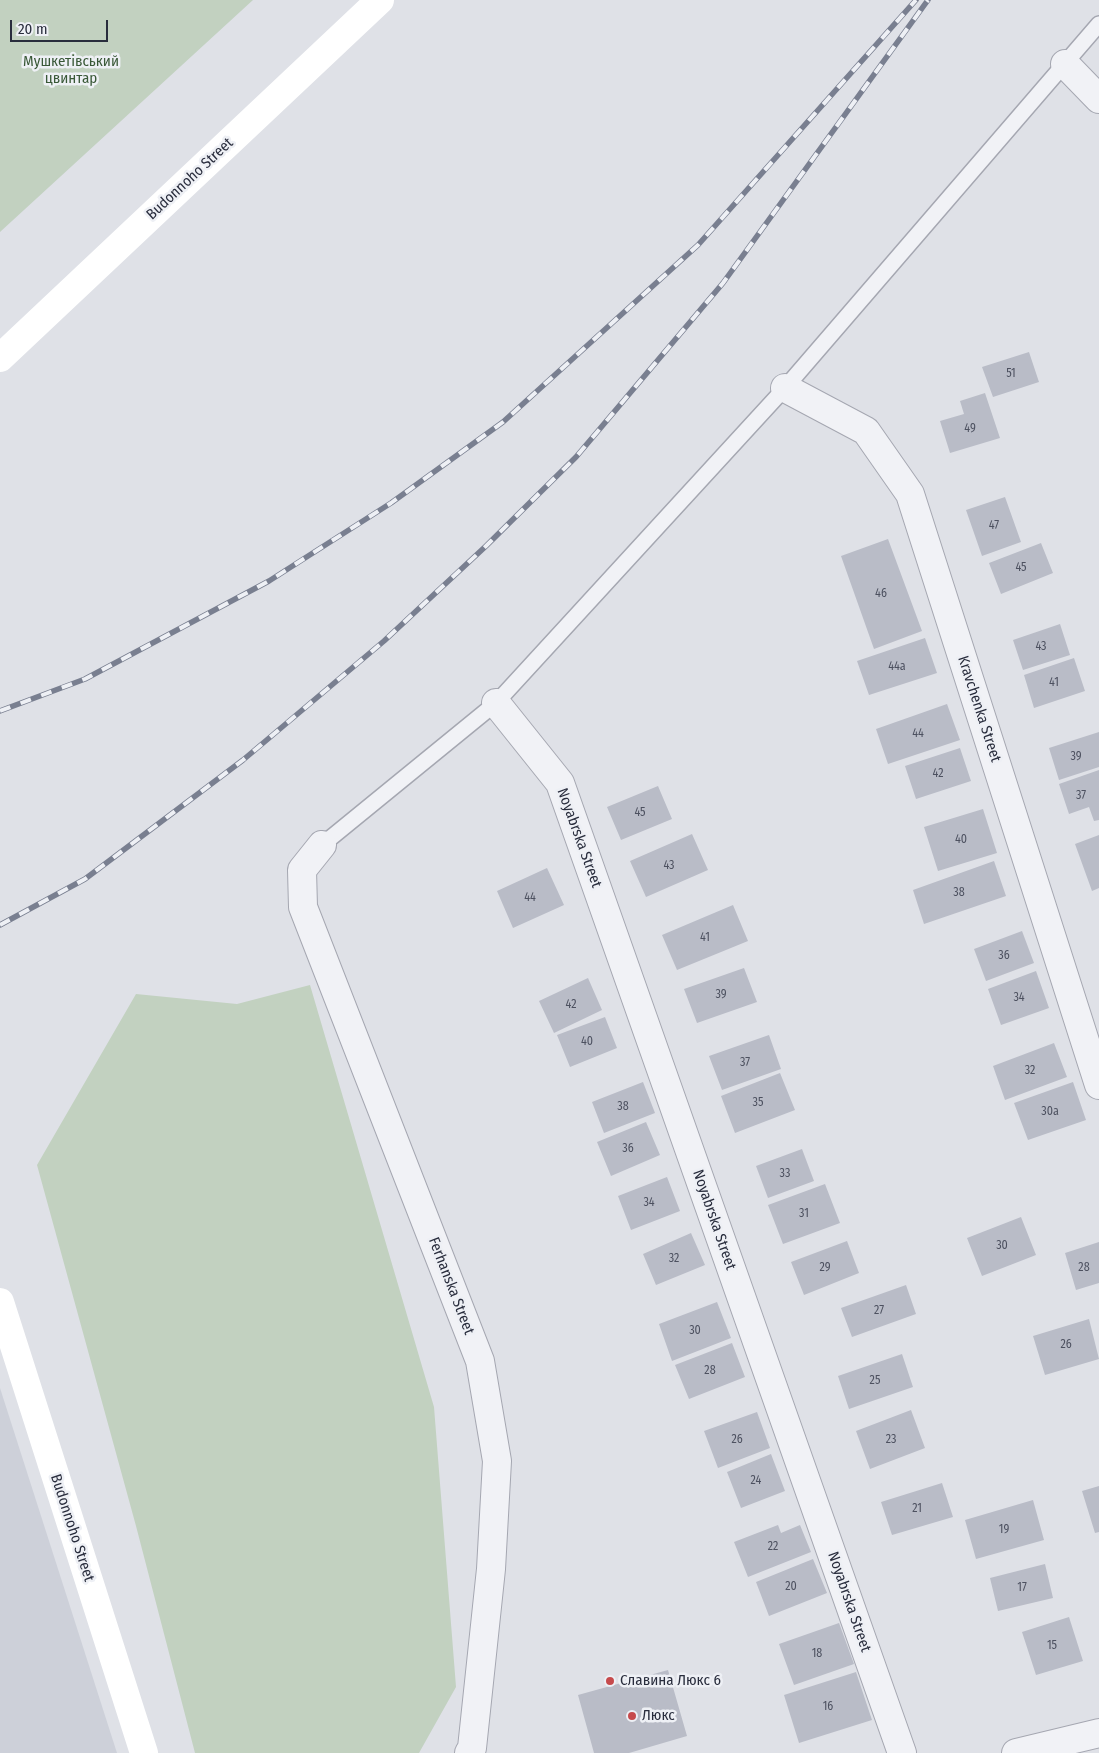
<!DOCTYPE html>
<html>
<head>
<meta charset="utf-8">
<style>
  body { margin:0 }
  #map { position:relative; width:1099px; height:1753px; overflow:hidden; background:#dfe1e7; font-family:"Fira Sans Condensed",sans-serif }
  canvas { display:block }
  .scale { position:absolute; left:10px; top:20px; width:98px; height:22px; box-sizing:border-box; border:2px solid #292d3d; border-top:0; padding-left:6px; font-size:15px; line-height:18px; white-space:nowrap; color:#292d3d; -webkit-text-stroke:4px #eef0f5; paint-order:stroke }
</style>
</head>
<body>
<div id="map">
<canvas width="1099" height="1753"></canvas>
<div class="scale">20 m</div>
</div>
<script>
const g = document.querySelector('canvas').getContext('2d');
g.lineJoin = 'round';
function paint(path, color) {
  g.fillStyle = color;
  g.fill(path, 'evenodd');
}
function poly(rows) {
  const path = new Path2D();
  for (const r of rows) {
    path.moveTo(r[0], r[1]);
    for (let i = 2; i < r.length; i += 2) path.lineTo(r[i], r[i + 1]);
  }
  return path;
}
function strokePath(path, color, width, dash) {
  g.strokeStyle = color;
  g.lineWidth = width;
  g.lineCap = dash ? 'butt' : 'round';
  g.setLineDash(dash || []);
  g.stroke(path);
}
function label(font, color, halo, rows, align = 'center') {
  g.font = font + ' "Fira Sans Condensed",sans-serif';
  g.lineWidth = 5;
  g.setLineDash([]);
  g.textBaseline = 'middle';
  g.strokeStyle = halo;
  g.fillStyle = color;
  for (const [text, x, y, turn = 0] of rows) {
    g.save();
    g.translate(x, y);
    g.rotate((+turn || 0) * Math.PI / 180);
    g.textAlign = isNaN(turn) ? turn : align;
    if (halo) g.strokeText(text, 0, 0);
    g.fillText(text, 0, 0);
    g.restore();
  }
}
paint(poly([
  [0,1388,117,1753,0,1753]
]), '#cdd0d9');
paint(poly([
  [0,0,253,0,0,232],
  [310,985,434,1407,456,1687,419,1753,195,1753,136,1526,37,1165,136,994,237,1004]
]), '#c2d1c0');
paint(poly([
  [1029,352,1039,382,993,397,982,367],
  [985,393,1000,438,950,453,940,421,964,414,960,401],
  [1005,497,1021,542,982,556,966,510],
  [888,539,922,631,874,649,841,556],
  [1041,543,1053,573,1001,594,989,563],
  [1060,624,1070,655,1023,670,1013,640],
  [925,638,937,673,869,695,857,661],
  [1074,658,1085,691,1034,708,1024,675],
  [947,704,960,740,888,764,876,729],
  [1099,732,1099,767,1059,780,1049,748],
  [960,748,971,781,916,799,905,766],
  [1099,770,1099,820,1094,821,1089,807,1069,814,1059,784],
  [658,786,672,819,621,840,607,807],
  [983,809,997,853,938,871,924,827],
  [692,834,708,870,646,897,630,861],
  [1099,835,1099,888,1092,891,1075,844],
  [994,861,1006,896,924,924,913,890],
  [547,868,564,905,513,928,497,891],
  [733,905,748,941,677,970,662,935],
  [1022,931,1034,963,986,981,974,949],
  [744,968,757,1002,697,1023,684,989],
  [1036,971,1049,1008,1001,1025,988,989],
  [588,978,602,1010,554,1033,539,1001],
  [605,1017,617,1048,570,1067,557,1035],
  [769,1035,781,1069,722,1090,709,1056],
  [1054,1043,1067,1077,1005,1100,993,1066],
  [780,1073,795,1110,735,1133,721,1096],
  [643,1082,655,1113,604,1133,592,1102],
  [1073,1082,1086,1120,1028,1140,1014,1103],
  [646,1122,660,1155,611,1176,597,1142],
  [802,1149,814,1181,768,1198,756,1166],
  [667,1177,680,1211,631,1230,618,1196],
  [825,1184,840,1223,783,1244,768,1205],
  [1021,1217,1036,1255,982,1276,967,1238],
  [691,1233,705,1265,656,1285,643,1254],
  [847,1241,859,1273,804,1295,791,1262],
  [1099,1242,1099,1283,1076,1290,1065,1253],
  [906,1285,916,1314,852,1337,841,1308],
  [717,1302,731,1338,672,1361,659,1324],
  [1089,1319,1099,1359,1045,1375,1033,1336],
  [732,1343,745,1377,689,1399,675,1365],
  [902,1354,913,1387,849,1409,838,1376],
  [911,1410,925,1448,870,1469,856,1431],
  [757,1412,770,1448,718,1468,704,1431],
  [771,1454,785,1491,741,1508,727,1472],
  [942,1483,953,1517,892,1535,881,1502],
  [1099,1486,1099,1532,1095,1533,1082,1491],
  [1033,1500,1044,1540,976,1559,965,1520],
  [778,1525,781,1533,800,1525,811,1552,748,1577,734,1542],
  [813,1559,827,1593,769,1616,756,1582],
  [1045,1564,1053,1598,998,1611,990,1578],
  [1069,1617,1083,1661,1036,1675,1022,1632],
  [839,1623,854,1664,794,1685,779,1644],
  [668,1670,687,1736,629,1753,594,1753,578,1695],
  [856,1672,872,1720,799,1743,784,1695]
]), '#b9bcc7');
const lane = poly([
  [322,845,496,703,785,388,1099,24]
]);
const street = poly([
  [1065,64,1099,99],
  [785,388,866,431,910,494,1099,1085],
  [496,703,560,783,902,1753],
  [322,845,302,870,303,907,480,1361,497,1461,491,1569,472,1748,469,1753],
  [1016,1753,1099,1733]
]);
strokePath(lane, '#a5a7b1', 18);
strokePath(street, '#a5a7b1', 30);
strokePath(lane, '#f1f2f6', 15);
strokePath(street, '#f1f2f6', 28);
strokePath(poly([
  [0,358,380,0],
  [0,1302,144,1753]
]), '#fff', 28);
const rail = poly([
  [0,711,85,679,269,581,391,503,503,422,698,245,916,0],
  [0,925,85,879,243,760,384,641,486,546,576,457,723,283,928,0]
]);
strokePath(rail, '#797f90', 5.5);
strokePath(rail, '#eef0f5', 4, [11]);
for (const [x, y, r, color] of [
  [610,1681,5,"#c64a4c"],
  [632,1716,5,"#c64a4c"]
]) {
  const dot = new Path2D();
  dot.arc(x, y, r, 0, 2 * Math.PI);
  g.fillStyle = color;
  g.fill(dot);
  strokePath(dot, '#eef0f5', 2);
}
label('12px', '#4d5160', null, [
  ["51",1011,374],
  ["49",970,429],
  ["47",994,526],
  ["45",1021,568],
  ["46",881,594],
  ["43",1041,647],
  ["44а",897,667],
  ["41",1054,683],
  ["44",918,734],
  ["39",1076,757],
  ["42",938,774],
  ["37",1081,796],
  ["45",640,813],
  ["40",961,840],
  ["43",669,866],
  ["38",959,893],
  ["44",530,898],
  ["41",705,938],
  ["36",1004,956],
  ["39",721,995],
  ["34",1019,998],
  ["42",571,1005],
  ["40",587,1042],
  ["37",745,1063],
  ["32",1030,1071],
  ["35",758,1103],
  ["38",623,1107],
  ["30а",1050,1112],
  ["36",628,1149],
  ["33",785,1174],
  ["34",649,1203],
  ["31",804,1214],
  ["30",1002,1246],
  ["32",674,1259],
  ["29",825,1268],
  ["28",1084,1268],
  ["27",879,1311],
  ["30",695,1331],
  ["26",1066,1345],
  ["28",710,1371],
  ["25",875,1381],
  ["26",737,1440],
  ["23",891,1440],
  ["24",756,1481],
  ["21",917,1509],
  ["19",1004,1530],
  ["22",773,1547],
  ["20",791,1587],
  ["17",1022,1588],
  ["15",1052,1646],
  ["18",817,1654],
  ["16",828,1707]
]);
label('15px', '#395837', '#eef0f5', [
  ["Мушкетівський",71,62],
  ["цвинтар",71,79]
]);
label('15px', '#292d3d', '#eef0f5', [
  ["Budonnoho Street",190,179,-43],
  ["Kravchenka Street",979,709,72],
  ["Noyabrska Street",579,838,70],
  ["Noyabrska Street",714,1220,71],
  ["Ferhanska Street",451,1286,69],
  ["Budonnoho Street",72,1528,72],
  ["Noyabrska Street",849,1602,71]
]);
label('15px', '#292d3d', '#eef0f5', [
  ["Славина Люкс 6",620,1681],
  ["Люкс",642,1716]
], 'left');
</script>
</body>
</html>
